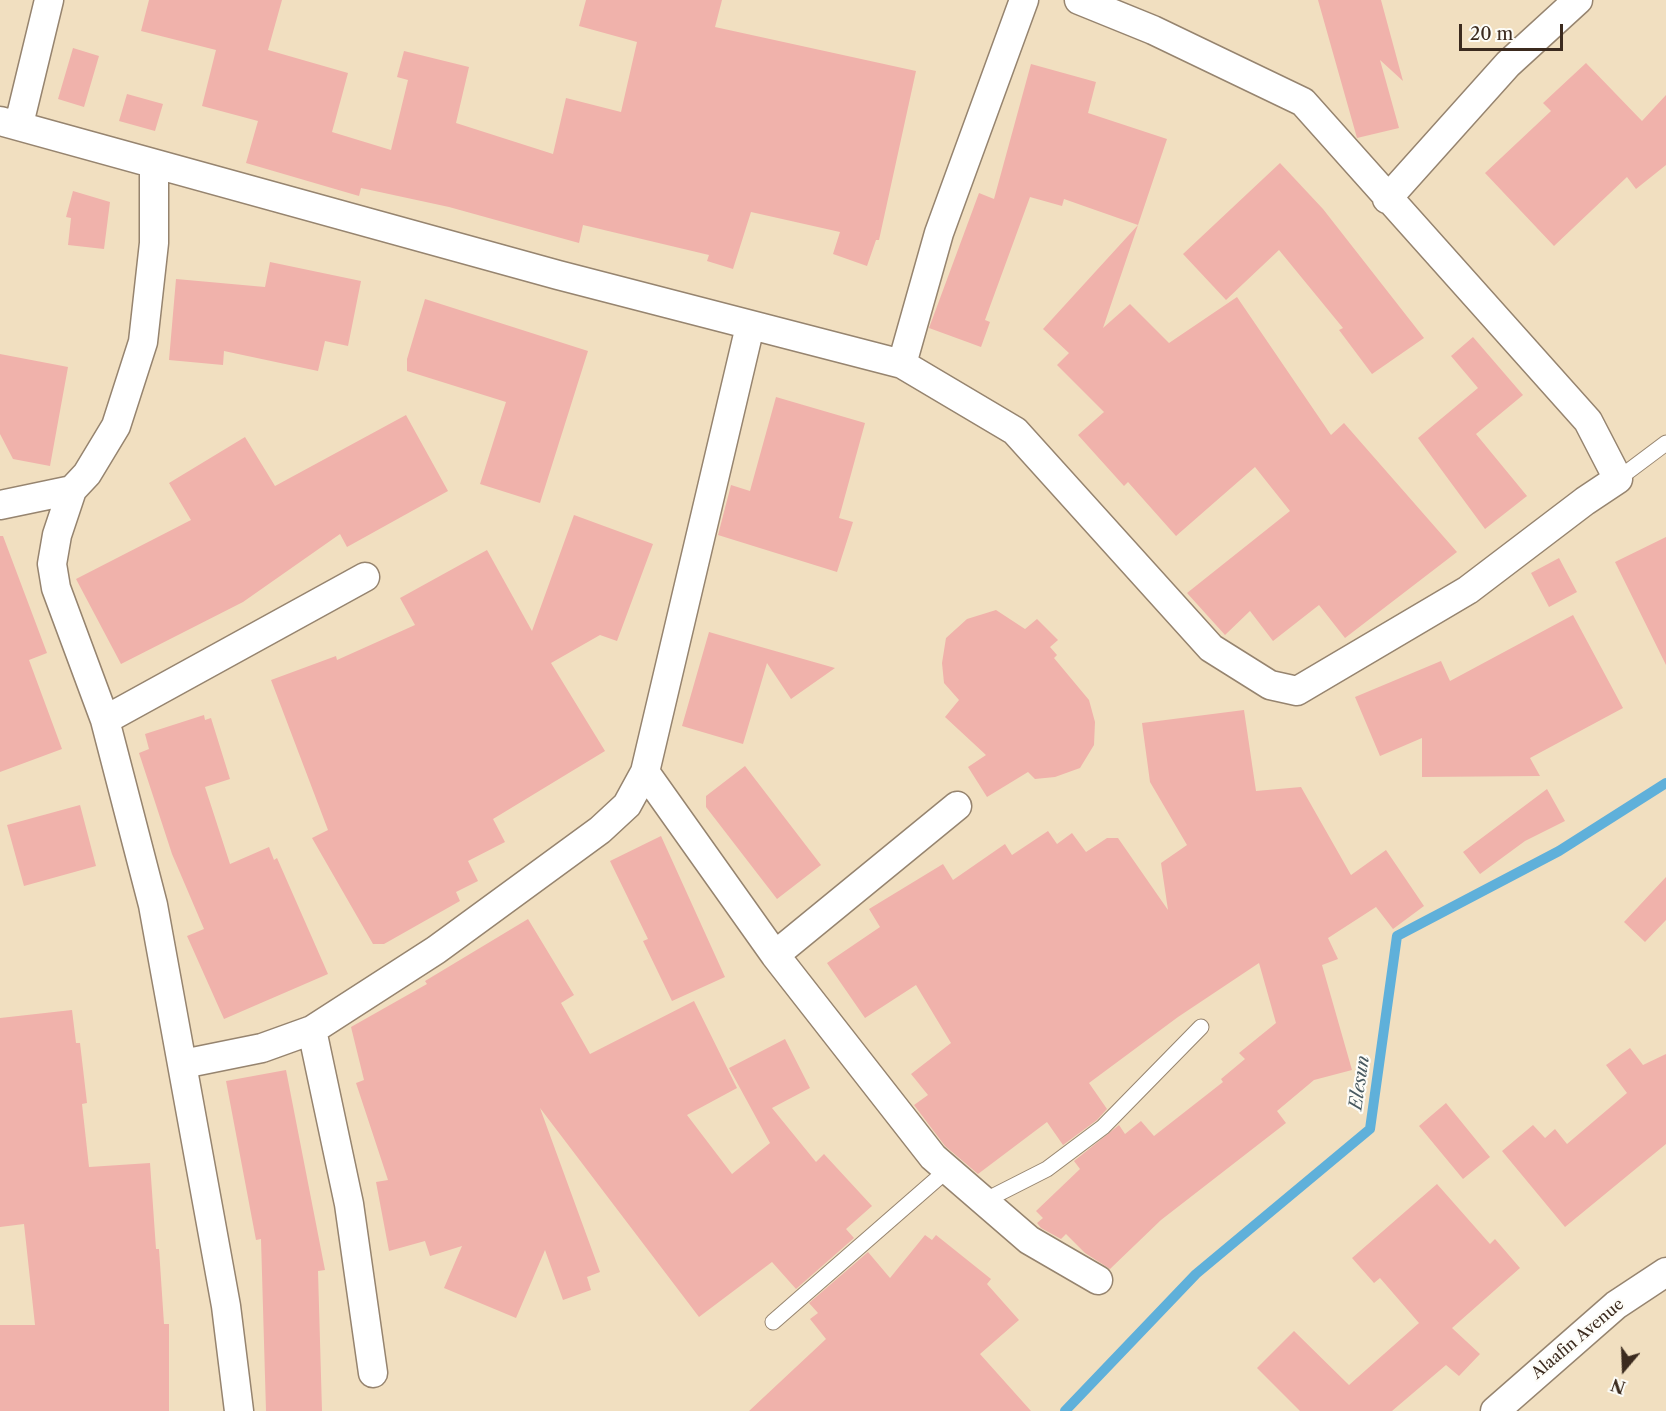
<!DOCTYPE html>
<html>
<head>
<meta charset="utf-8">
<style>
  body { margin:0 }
  #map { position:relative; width:1666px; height:1411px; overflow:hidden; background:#f1dfc0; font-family:"Libre Caslon Text",serif }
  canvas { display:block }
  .north { position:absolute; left:1594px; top:1339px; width:60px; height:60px; -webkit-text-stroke:4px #fdfcf7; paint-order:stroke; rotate:199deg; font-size:16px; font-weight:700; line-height:24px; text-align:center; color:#3b2a1e }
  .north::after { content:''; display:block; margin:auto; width:21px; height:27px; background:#3b2a1e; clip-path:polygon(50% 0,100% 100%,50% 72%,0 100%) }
  .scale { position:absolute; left:1459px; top:24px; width:104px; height:27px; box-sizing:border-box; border:3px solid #3b2a1e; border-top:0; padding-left:8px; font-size:18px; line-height:21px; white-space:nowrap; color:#3b2a1e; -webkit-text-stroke:4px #fdfcf7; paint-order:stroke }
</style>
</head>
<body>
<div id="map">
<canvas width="1666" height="1411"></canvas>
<div class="north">N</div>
<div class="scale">20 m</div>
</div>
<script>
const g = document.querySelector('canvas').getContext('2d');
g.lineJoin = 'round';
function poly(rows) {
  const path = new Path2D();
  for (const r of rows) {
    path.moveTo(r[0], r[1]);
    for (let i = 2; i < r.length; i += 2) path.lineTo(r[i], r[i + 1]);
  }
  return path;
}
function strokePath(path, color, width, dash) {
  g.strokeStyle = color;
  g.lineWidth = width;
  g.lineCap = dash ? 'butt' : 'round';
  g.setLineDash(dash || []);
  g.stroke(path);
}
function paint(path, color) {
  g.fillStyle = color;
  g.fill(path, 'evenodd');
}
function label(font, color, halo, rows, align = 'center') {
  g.font = font + ' "Libre Caslon Text",serif';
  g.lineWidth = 4.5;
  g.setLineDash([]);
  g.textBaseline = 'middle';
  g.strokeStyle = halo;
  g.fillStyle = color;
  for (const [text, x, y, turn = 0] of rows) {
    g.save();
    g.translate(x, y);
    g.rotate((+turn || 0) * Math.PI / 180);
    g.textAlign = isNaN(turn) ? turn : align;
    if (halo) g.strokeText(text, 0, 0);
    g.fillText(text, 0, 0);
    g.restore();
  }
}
strokePath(poly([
  [1065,1411,1196,1274,1370,1129,1397,936,1559,851,1666,783]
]), '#5fb0da', 10);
paint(poly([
  [149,0,282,0,268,50,348,73,332,132,391,150,408,80,397,77,404,51,469,67,456,123,553,154,566,98,621,112,637,42,579,26,586,0,722,0,715,27,916,71,879,240,876,240,867,266,833,254,840,232,751,212,733,269,707,261,709,255,583,225,579,243,449,207,361,188,359,196,246,163,258,121,202,106,216,50,141,31],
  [1318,0,1381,0,1403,81,1380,60,1399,128,1357,138],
  [73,48,99,56,84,107,58,99],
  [1586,63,1642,121,1666,95,1666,165,1636,189,1627,177,1554,246,1485,173,1551,111,1543,103],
  [1031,64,1096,82,1088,113,1167,139,1138,225,1064,199,1062,206,1030,197,985,320,990,322,981,347,929,328,979,193,994,199],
  [127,94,163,104,155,131,119,121],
  [1280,163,1323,209,1424,338,1372,374,1339,330,1343,328,1279,250,1226,300,1183,254],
  [73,191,110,202,104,249,68,245,71,218,66,217],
  [1138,225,1103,328,1130,304,1169,343,1237,297,1331,435,1344,423,1457,552,1345,638,1319,605,1273,641,1250,611,1225,635,1187,593,1290,511,1255,467,1176,536,1128,482,1124,486,1078,435,1104,412,1057,365,1069,353,1043,329],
  [270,262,361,281,348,346,325,341,318,371,224,351,223,365,169,360,176,279,265,287],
  [425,299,588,351,540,503,480,484,506,402,407,371,407,359],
  [1473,337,1523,395,1476,434,1527,496,1485,529,1418,438,1478,388,1451,356],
  [0,354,68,367,50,466,13,459,0,434],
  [776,397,865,423,839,518,853,522,837,572,718,535,731,485,750,491],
  [406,415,448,491,347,547,340,534,243,602,121,664,76,579,191,520,169,483,245,437,275,486],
  [574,515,653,544,617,641,600,635,551,663,605,751,493,819,505,842,468,861,478,881,456,892,460,901,384,944,373,944,312,838,328,830,271,680,336,656,337,660,415,625,400,598,487,550,532,631],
  [0,536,3,536,47,653,29,660,62,749,0,772],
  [1666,537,1666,665,1615,562],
  [1559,558,1577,592,1549,607,1531,573],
  [996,610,1025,629,1037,619,1058,640,1050,647,1057,655,1054,658,1089,700,1095,722,1094,745,1080,768,1055,777,1035,779,1028,772,987,797,968,767,986,755,945,717,959,700,944,683,942,663,946,638,967,619],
  [1573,615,1623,708,1530,758,1540,776,1422,777,1422,738,1380,756,1355,697,1441,661,1450,681],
  [709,632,754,645,835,668,791,699,767,663,743,744,682,726],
  [1244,710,1256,791,1301,787,1351,875,1386,850,1424,906,1393,929,1376,907,1328,938,1338,959,1322,965,1352,1070,1314,1080,1277,1111,1286,1123,1161,1220,1110,1269,1085,1253,1066,1234,1061,1239,1041,1228,1037,1223,1043,1218,1036,1211,1080,1169,1074,1161,1119,1125,1125,1134,1141,1121,1154,1136,1223,1082,1221,1079,1245,1059,1239,1053,1276,1023,1259,963,1178,1017,1089,1083,1107,1109,1097,1120,1063,1145,1047,1122,978,1174,945,1146,914,1105,928,1095,911,1074,951,1043,916,985,865,1018,827,963,880,927,869,909,943,864,953,880,1005,844,1012,855,1048,831,1057,844,1072,833,1086,852,1107,838,1118,838,1168,910,1161,863,1187,845,1150,782,1142,723],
  [204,715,205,720,211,718,230,779,205,787,230,864,269,847,274,860,277,858,328,974,224,1019,187,936,204,929,172,854,139,753,149,749,145,734],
  [745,766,821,865,777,899,706,807,706,796],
  [1547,789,1565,821,1525,841,1480,874,1463,852],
  [80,805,96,866,24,886,7,825],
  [661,836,725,977,672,1001,643,941,648,939,610,861],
  [1666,877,1666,920,1645,942,1624,922],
  [528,919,574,995,561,1003,590,1054,694,1001,737,1088,687,1115,732,1174,770,1143,729,1068,785,1039,810,1088,772,1108,816,1162,824,1154,872,1206,846,1229,854,1238,796,1289,772,1262,699,1317,540,1108,600,1272,587,1277,591,1290,563,1300,545,1250,516,1318,444,1288,462,1246,430,1256,425,1241,389,1251,376,1182,388,1180,356,1083,364,1080,351,1027,427,984,425,981],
  [72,1010,76,1043,80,1043,87,1103,82,1104,89,1167,150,1163,156,1249,159,1249,164,1324,169,1324,169,1411,0,1411,0,1325,35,1325,24,1224,0,1227,0,1018],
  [1630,1048,1643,1065,1666,1054,1666,1144,1565,1227,1502,1151,1533,1125,1545,1138,1555,1129,1567,1144,1627,1093,1606,1065],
  [286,1070,325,1270,318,1271,322,1411,266,1411,261,1239,256,1240,226,1081],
  [1446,1103,1490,1157,1463,1179,1419,1126],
  [1437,1184,1490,1244,1495,1239,1520,1268,1452,1328,1480,1354,1459,1376,1446,1365,1392,1411,1300,1411,1257,1368,1294,1331,1349,1385,1419,1323,1380,1278,1374,1283,1352,1258],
  [925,1235,932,1240,936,1235,991,1279,987,1284,1019,1320,980,1354,1031,1411,749,1411,826,1339,810,1319,818,1313,809,1303,868,1252,890,1278]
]), '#f0b2ab');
const service = poly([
  [1618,479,1666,443],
  [982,1202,1047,1169,1103,1127,1201,1027],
  [773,1322,946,1171]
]);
const minor = poly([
  [0,121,558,275,902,364,1015,431,1211,648,1270,685,1297,691,1468,590,1585,501,1618,479,1588,421,1303,102,1153,30,1079,0],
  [19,124,49,0],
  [1387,199,1508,64,1578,0],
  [902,364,939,233,1024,0],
  [72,490,57,535,52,564,56,588,105,720,153,905,226,1306,239,1411],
  [0,505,72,490,87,474,116,426,143,342,154,243,154,165],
  [105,720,365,577],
  [645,772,775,955,933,1157,1029,1240,1098,1280],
  [775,955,957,806],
  [312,1030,349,1204,373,1373],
  [183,1064,262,1048,312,1030,436,950,600,830,627,805,645,772,750,326],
  [1495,1411,1616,1305,1666,1272]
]);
strokePath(service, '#96846f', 17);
strokePath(minor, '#96846f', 31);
strokePath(service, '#fff', 15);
strokePath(minor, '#fff', 28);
label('16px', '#3b2a1e', '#fdfcf7', [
  ["Alaafin Avenue",1578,1339,-40]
]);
label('italic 18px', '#485960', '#fdfcf7', [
  ["Elesun",1360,1083,-82]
]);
</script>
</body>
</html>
